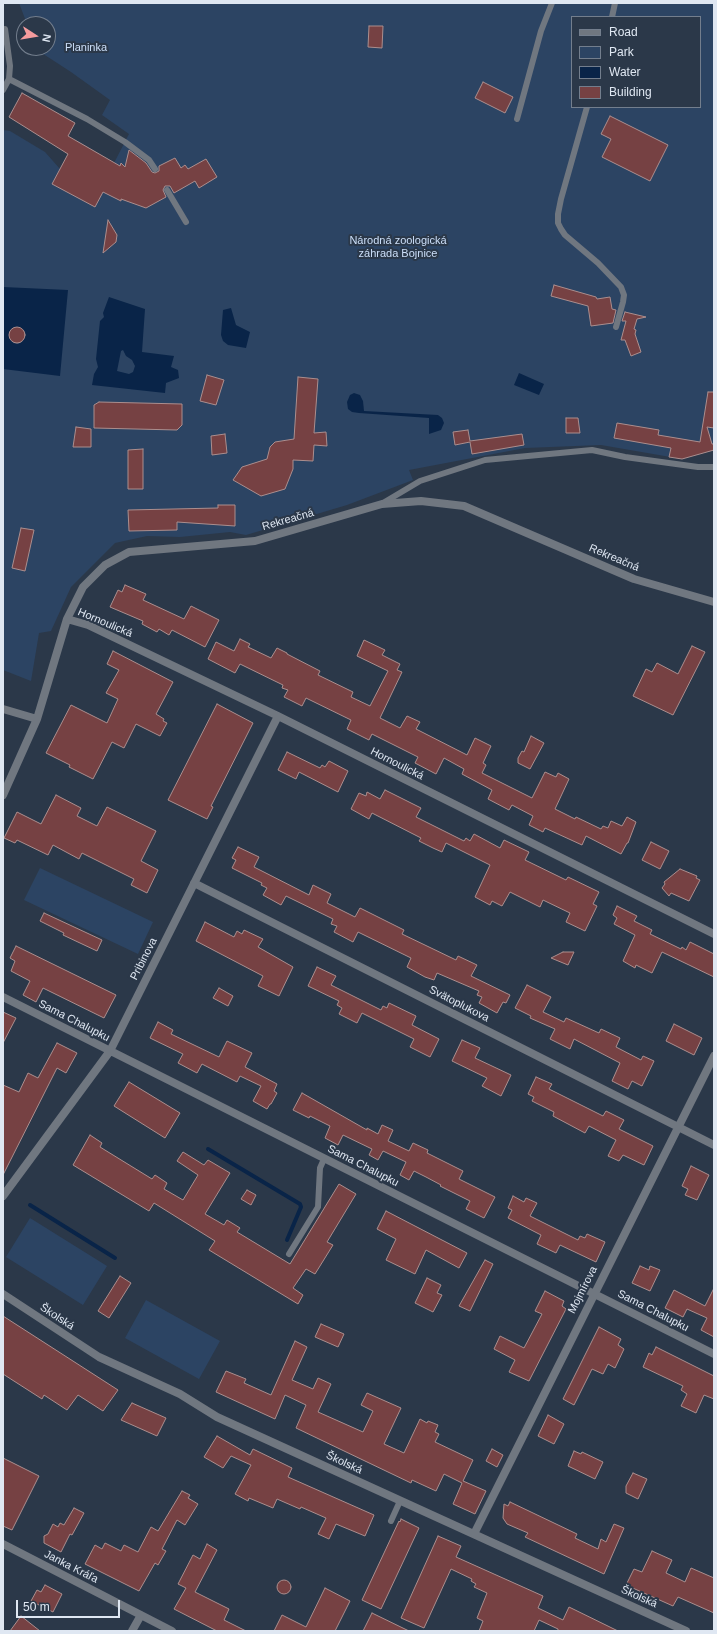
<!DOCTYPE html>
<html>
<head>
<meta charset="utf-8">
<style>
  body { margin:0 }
  #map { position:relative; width:717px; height:1634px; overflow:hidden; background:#2b3849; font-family:Arial,sans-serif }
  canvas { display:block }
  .frame { position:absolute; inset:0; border:4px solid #dfe7f2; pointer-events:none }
  .legend { position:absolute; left:571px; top:16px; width:130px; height:92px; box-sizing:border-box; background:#2b3849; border:1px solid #737e8d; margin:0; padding:5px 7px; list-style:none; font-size:12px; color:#dfe7f2 }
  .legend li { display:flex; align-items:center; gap:8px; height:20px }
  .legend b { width:20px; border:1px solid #737e8d }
  .north { position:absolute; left:16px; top:16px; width:40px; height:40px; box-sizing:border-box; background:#2b3849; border:1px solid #737e8d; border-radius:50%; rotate:102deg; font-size:11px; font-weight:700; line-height:16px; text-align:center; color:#dfe7f2 }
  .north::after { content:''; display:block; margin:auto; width:14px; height:18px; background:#f59b9d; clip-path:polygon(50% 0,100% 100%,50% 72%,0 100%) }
  .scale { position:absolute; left:16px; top:1600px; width:104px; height:18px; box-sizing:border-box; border:2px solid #dfe7f2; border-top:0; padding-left:5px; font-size:12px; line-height:14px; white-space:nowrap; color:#dfe7f2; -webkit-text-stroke:3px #2b3849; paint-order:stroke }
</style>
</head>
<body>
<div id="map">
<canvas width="717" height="1634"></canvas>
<div class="frame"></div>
<ul class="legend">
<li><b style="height:5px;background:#707780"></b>Road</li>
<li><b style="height:11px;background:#2c4463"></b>Park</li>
<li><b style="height:11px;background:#092448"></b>Water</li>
<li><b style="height:11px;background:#764143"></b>Building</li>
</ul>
<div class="north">N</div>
<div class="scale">50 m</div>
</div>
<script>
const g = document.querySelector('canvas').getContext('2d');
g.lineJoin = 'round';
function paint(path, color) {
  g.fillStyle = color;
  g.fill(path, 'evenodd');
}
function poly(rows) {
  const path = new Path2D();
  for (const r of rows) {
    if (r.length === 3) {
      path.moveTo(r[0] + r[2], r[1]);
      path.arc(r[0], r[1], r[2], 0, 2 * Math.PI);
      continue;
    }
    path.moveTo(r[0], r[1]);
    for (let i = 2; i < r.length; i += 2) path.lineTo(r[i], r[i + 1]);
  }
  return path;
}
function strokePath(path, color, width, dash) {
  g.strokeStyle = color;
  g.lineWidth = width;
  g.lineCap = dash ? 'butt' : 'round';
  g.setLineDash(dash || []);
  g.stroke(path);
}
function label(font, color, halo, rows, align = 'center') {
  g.font = font + ' Arial,sans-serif';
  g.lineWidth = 4;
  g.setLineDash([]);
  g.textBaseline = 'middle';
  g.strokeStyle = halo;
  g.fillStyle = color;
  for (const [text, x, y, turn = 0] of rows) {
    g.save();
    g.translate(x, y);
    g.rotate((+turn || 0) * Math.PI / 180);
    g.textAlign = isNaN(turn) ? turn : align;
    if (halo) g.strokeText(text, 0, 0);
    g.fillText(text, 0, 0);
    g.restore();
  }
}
paint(poly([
  [19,3,714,3,714,450,682,459,601,445,525,448,409,470,413,480,347,505,246,535,230,532,180,537,147,536,115,543,71,587,51,631,39,633,31,681,3,670,3,130,10,131,45,152,60,169,70,174,70,155,78,141,114,163,129,134,102,115,110,100,71,72,34,48,48,48,48,24,27,24],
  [572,17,700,17,700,107,572,107],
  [40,868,153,922,138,954,24,900],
  [30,1218,107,1266,83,1305,6,1257],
  [146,1300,220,1341,199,1379,125,1338]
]), '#2c4463');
paint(poly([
  [3,287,68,290,60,376,3,369],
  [17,327,24,330,26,335,22,342,18,344,13,343,9,336,12,328],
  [109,297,145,309,142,352,174,356,171,367,178,370,179,378,166,383,165,393,92,385,94,374,98,367,96,359,100,321,104,317,103,313],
  [123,350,126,356,132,360,135,366,133,372,129,374,117,371,121,351],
  [231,308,236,325,250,332,246,348,228,345,223,341,221,335,223,310],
  [519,373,544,384,539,395,514,385],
  [354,393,360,395,363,401,364,411,438,415,442,418,444,423,441,430,429,434,429,418,359,413,352,412,348,409,347,402,350,395]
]), '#092448');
strokePath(poly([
  [208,1149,300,1204,301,1207,287,1240],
  [30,1205,115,1258]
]), '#092448', 4);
const building = poly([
  [369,26,383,26,382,48,368,47,369,26],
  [483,82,513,97,505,113,475,98,483,82],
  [22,93,75,123,68,136,120,166,121,163,125,167,129,150,146,163,152,172,155,173,159,171,159,166,175,158,181,168,185,165,188,169,206,159,217,177,199,188,195,181,174,193,170,186,165,186,163,190,166,197,146,208,121,199,121,201,103,192,95,207,52,184,68,154,9,117,22,93],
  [610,116,668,145,650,181,602,157,611,139,601,134,610,116],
  [108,220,117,235,116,242,103,253,108,220],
  [554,285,596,297,597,299,610,297,612,309,616,310,613,323,591,326,588,306,551,296,554,285],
  [625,312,646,317,637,319,634,329,636,330,635,334,641,352,631,356,625,340,621,340,626,321,622,321,625,312],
  [17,335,8],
  [207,375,224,380,216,405,200,401,207,375],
  [298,377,318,379,314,433,326,432,327,446,314,445,313,461,293,460,293,469,285,489,261,496,233,480,242,467,267,459,270,447,275,442,294,439,298,377],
  [708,392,714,392,714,428,707,427,712,444,714,444,714,450,682,459,669,457,671,448,614,438,617,423,659,430,658,435,700,442,708,392],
  [99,402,182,404,182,425,177,430,94,428,94,405,99,402],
  [566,418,578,418,580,433,566,433,566,418],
  [76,427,91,429,91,447,73,447,76,427],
  [468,430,470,441,522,434,524,445,472,454,470,442,455,445,453,432,468,430],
  [225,434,227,453,212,455,211,436,225,434],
  [143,449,143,489,128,489,128,450,143,449],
  [218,505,235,505,235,526,177,522,177,530,129,531,128,510,218,508,218,505],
  [21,528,34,530,25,571,12,568,21,528],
  [125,585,146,594,143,600,184,619,191,606,219,620,205,647,172,630,169,635,159,629,157,632,142,624,143,621,110,607,118,590,122,592,125,585],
  [240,639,250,644,248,647,271,658,277,648,287,653,287,654,320,671,318,675,353,692,351,697,370,706,388,671,357,656,364,640,385,650,382,655,400,664,397,670,402,672,380,718,400,728,407,716,420,722,416,729,467,755,475,738,491,746,483,763,486,765,482,773,532,798,545,772,556,777,558,773,569,779,555,809,575,819,576,817,601,829,603,826,608,828,611,821,622,826,627,817,636,822,628,843,627,843,621,854,586,836,582,845,545,828,543,832,529,825,533,816,512,805,509,810,488,799,492,790,462,774,464,769,444,758,436,774,415,763,418,757,372,734,369,740,347,729,351,720,306,698,302,706,284,697,288,690,282,688,283,685,240,664,235,673,208,659,216,642,234,651,240,639],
  [692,646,705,652,673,715,633,696,646,669,652,672,657,663,678,674,692,646],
  [113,651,173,682,156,714,164,719,163,721,167,723,160,736,136,724,124,748,112,742,93,779,69,767,70,765,46,753,71,705,107,723,118,699,106,693,119,670,107,664,113,651],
  [217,704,253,723,211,806,213,807,207,819,168,800,217,704],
  [531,736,544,743,530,769,518,763,518,758,522,751,524,752,531,736],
  [287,752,320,768,322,765,325,767,329,761,348,771,338,792,299,772,296,779,278,770,287,752],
  [385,790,421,808,416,817,464,841,466,838,470,841,474,834,500,848,504,840,529,852,525,860,566,880,568,877,599,892,593,904,597,906,585,931,566,922,570,913,543,900,540,907,510,892,502,906,492,901,490,905,475,897,490,865,446,843,442,852,433,848,419,841,421,838,372,813,369,819,351,809,359,793,366,796,367,792,380,799,385,790],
  [56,795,81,808,77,816,97,826,107,807,156,831,141,861,158,870,147,893,131,885,134,879,82,853,79,859,53,845,48,855,17,840,15,843,4,838,17,812,41,824,56,795],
  [651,842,669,851,660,869,642,860,651,842],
  [238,847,259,857,254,867,309,895,313,885,331,894,327,903,355,917,360,908,404,930,402,934,456,960,458,956,477,965,471,976,510,995,506,1003,503,1002,497,1013,479,1003,482,997,477,995,479,991,437,973,434,980,425,977,407,967,411,958,358,932,353,942,334,932,337,926,331,924,333,919,286,896,281,905,263,895,267,888,261,885,262,883,232,868,236,860,232,858,238,847],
  [680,869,697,876,696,878,700,880,689,901,671,893,669,896,662,888,665,884,664,882,680,869],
  [617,906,637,916,634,921,652,930,650,934,681,949,682,947,686,950,690,942,714,954,714,977,662,952,652,973,636,965,635,968,623,961,635,935,614,924,617,918,613,915,617,906],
  [44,913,102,940,97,951,63,935,64,933,40,921,44,913],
  [205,922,234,937,237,931,242,934,244,930,263,939,258,947,293,967,279,996,258,986,263,976,196,941,205,922],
  [16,946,116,995,104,1018,43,988,36,1002,23,995,30,981,11,971,15,961,10,958,16,946],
  [563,952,574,952,568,965,551,958,563,952],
  [317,967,336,976,331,985,381,1010,383,1006,387,1008,389,1003,416,1016,412,1025,439,1039,430,1057,410,1047,414,1039,362,1013,357,1023,339,1014,342,1008,337,1005,339,1001,308,986,317,967],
  [527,985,551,997,543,1012,564,1022,566,1018,599,1033,601,1029,620,1038,616,1047,641,1060,643,1056,654,1061,642,1086,632,1081,628,1089,612,1081,620,1063,574,1039,570,1049,550,1039,555,1029,530,1018,531,1016,515,1008,527,985],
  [219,988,233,996,228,1006,213,998,219,988],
  [3,1012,16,1018,3,1043,3,1012],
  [158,1022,173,1030,171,1034,219,1057,227,1041,252,1053,245,1067,277,1084,274,1091,277,1093,271,1104,270,1104,267,1109,253,1101,261,1086,240,1076,237,1082,202,1064,197,1073,178,1063,183,1054,150,1038,158,1022],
  [674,1024,702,1038,694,1055,666,1041,674,1024],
  [462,1040,480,1048,475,1058,511,1075,501,1096,482,1086,487,1078,452,1061,462,1040],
  [57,1043,77,1053,66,1073,57,1068,3,1175,3,1085,19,1092,28,1073,38,1078,57,1043],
  [536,1077,552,1084,549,1089,603,1116,606,1111,624,1120,619,1129,653,1146,644,1165,623,1155,619,1161,608,1156,616,1140,589,1126,585,1133,553,1116,554,1112,532,1101,534,1097,528,1094,536,1077],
  [129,1082,180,1113,165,1138,114,1106,129,1082],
  [302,1093,367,1130,367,1128,378,1134,382,1125,393,1130,388,1141,409,1151,413,1143,428,1150,427,1153,463,1171,459,1179,495,1197,484,1218,466,1209,470,1201,440,1186,441,1185,426,1177,414,1171,409,1180,400,1175,406,1162,383,1151,378,1160,369,1155,372,1149,343,1135,338,1145,325,1138,330,1126,310,1116,309,1118,293,1110,302,1093],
  [90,1135,102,1143,100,1147,152,1179,155,1175,167,1183,164,1189,183,1200,198,1175,177,1161,183,1152,204,1165,208,1160,230,1173,205,1214,224,1225,227,1220,240,1228,237,1232,290,1264,339,1184,356,1194,327,1242,333,1245,315,1274,306,1269,293,1288,303,1295,298,1304,209,1250,215,1241,154,1203,149,1211,73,1165,90,1135],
  [691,1166,709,1175,697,1200,685,1195,688,1189,682,1186,691,1166],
  [247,1190,256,1195,251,1205,241,1199,247,1190],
  [513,1196,524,1202,526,1198,537,1203,530,1216,578,1240,580,1236,585,1238,587,1234,605,1242,596,1262,560,1245,556,1253,537,1244,541,1235,508,1218,512,1210,508,1208,513,1196],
  [386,1211,467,1253,459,1268,426,1250,415,1274,386,1260,396,1239,377,1229,386,1211],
  [485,1260,493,1264,470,1311,459,1306,485,1260],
  [640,1266,649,1270,650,1266,660,1270,650,1291,632,1283,640,1266],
  [120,1276,131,1283,109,1318,98,1311,120,1276],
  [427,1278,441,1285,437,1293,442,1295,433,1312,415,1303,427,1278],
  [714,1288,714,1337,701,1330,707,1318,687,1309,683,1317,665,1308,674,1290,705,1306,714,1288],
  [545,1291,564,1301,562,1306,566,1309,529,1381,509,1372,515,1360,494,1349,500,1336,524,1348,542,1314,535,1311,545,1291],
  [3,1316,118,1390,103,1411,78,1395,67,1410,44,1395,42,1399,3,1374,3,1316],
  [321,1324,344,1334,338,1347,315,1337,321,1324],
  [599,1327,621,1339,618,1345,624,1349,615,1368,608,1364,603,1374,592,1369,574,1405,563,1399,599,1327],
  [295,1341,307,1347,292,1380,313,1389,318,1378,331,1384,318,1412,363,1432,373,1411,361,1405,367,1393,401,1408,384,1444,404,1453,420,1419,427,1423,428,1421,438,1425,435,1432,439,1434,435,1442,473,1460,463,1481,486,1491,475,1514,453,1504,462,1483,444,1474,436,1491,412,1480,411,1483,296,1428,306,1405,285,1395,275,1419,216,1392,226,1371,246,1379,244,1383,271,1395,295,1341],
  [656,1347,714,1376,714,1399,704,1395,696,1413,681,1406,687,1394,681,1390,683,1386,643,1367,649,1353,652,1355,656,1347],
  [132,1403,166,1418,157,1436,121,1420,132,1403],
  [548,1415,564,1424,554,1444,538,1436,548,1415],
  [217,1436,250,1455,253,1449,292,1468,288,1477,374,1515,365,1536,336,1524,329,1539,318,1534,326,1518,301,1507,300,1509,277,1499,273,1508,249,1498,248,1501,235,1494,251,1465,231,1456,223,1468,204,1457,217,1436],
  [492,1449,503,1455,497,1467,486,1461,492,1449],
  [574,1451,581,1454,582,1452,603,1462,595,1479,568,1466,574,1451],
  [3,1458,39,1476,12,1530,3,1526,3,1458],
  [633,1473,647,1479,638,1499,626,1493,626,1486,633,1473],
  [182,1491,190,1495,188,1498,198,1504,185,1525,177,1520,162,1549,166,1551,158,1565,155,1563,139,1591,85,1564,95,1545,102,1549,105,1543,121,1551,124,1545,138,1552,151,1527,158,1531,182,1491],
  [510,1502,577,1534,575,1538,598,1549,601,1539,606,1542,614,1524,624,1528,604,1574,525,1537,528,1533,507,1524,503,1518,504,1504,508,1506,510,1502],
  [74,1508,84,1513,72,1535,70,1534,61,1552,44,1543,44,1536,48,1534,53,1524,58,1527,60,1523,64,1525,74,1508],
  [401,1519,419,1528,381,1609,362,1600,399,1521,400,1522,401,1519],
  [438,1536,461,1546,456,1557,543,1596,538,1608,563,1620,569,1607,618,1631,558,1631,558,1629,539,1620,534,1631,479,1631,483,1621,477,1618,487,1593,474,1587,476,1584,471,1581,472,1579,451,1569,424,1628,401,1618,438,1536],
  [207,1544,217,1550,195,1592,229,1609,224,1620,246,1631,217,1631,174,1609,186,1588,178,1584,193,1555,200,1559,207,1544],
  [652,1551,672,1560,666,1573,685,1582,691,1568,714,1578,714,1613,678,1597,673,1606,626,1585,634,1569,642,1572,652,1551],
  [284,1587,7],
  [45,1585,62,1594,53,1612,31,1601,37,1590,41,1592,45,1585],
  [325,1588,350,1601,335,1631,274,1631,282,1615,306,1627,325,1588],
  [372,1613,409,1631,363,1631,372,1613],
  [21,1616,40,1631,10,1631,21,1616]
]);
paint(building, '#764143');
strokePath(building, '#ab8e8e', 1);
strokePath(poly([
  [612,17,615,3],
  [9,79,87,119,125,142,149,160,155,169],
  [3,90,9,79,10,66,5,29],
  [587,107,561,199,558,214,558,223,561,229,565,235,598,263,621,287,624,295,623,302,616,327],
  [517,119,541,31,552,3],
  [167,190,186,222],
  [383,503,420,481,485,460,592,450,625,457,698,467,714,467],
  [289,1254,318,1207,320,1168,324,1159],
  [391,1521,400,1501]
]), '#707780', 6);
strokePath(poly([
  [67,619,88,625,278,716,714,934],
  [3,709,37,719],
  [3,795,37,719,67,619,83,587,105,565,129,552,255,541,382,504,421,501,464,506,634,579,714,602],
  [194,883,714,1145],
  [3,997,714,1354],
  [3,1196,110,1051,278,716],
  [3,1294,99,1357,180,1394,217,1417,686,1631],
  [474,1534,714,1056],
  [3,1544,172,1631],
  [132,1631,141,1615]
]), '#707780', 8);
label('11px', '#ccdff9', '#2b3849', [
  ["Planinka",86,48],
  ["Národná zoologická",398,241],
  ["záhrada Bojnice",398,254]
]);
label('11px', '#dfe7f2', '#2b3849', [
  ["Rekreačná",288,520,-16],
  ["Rekreačná",614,558,23],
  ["Hornoulická",105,623,23],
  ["Hornoulická",397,764,27],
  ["Pribinova",144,959,-63],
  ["Svätoplukova",459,1004,27],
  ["Sama Chalupku",74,1021,27],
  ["Sama Chalupku",363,1166,27],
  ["Mojmírova",583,1290,-63],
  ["Sama Chalupku",653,1311,27],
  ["Školská",57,1317,33],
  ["Školská",344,1463,25],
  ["Janka Kráľa",71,1567,27],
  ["Školská",639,1597,24]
]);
</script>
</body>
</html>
